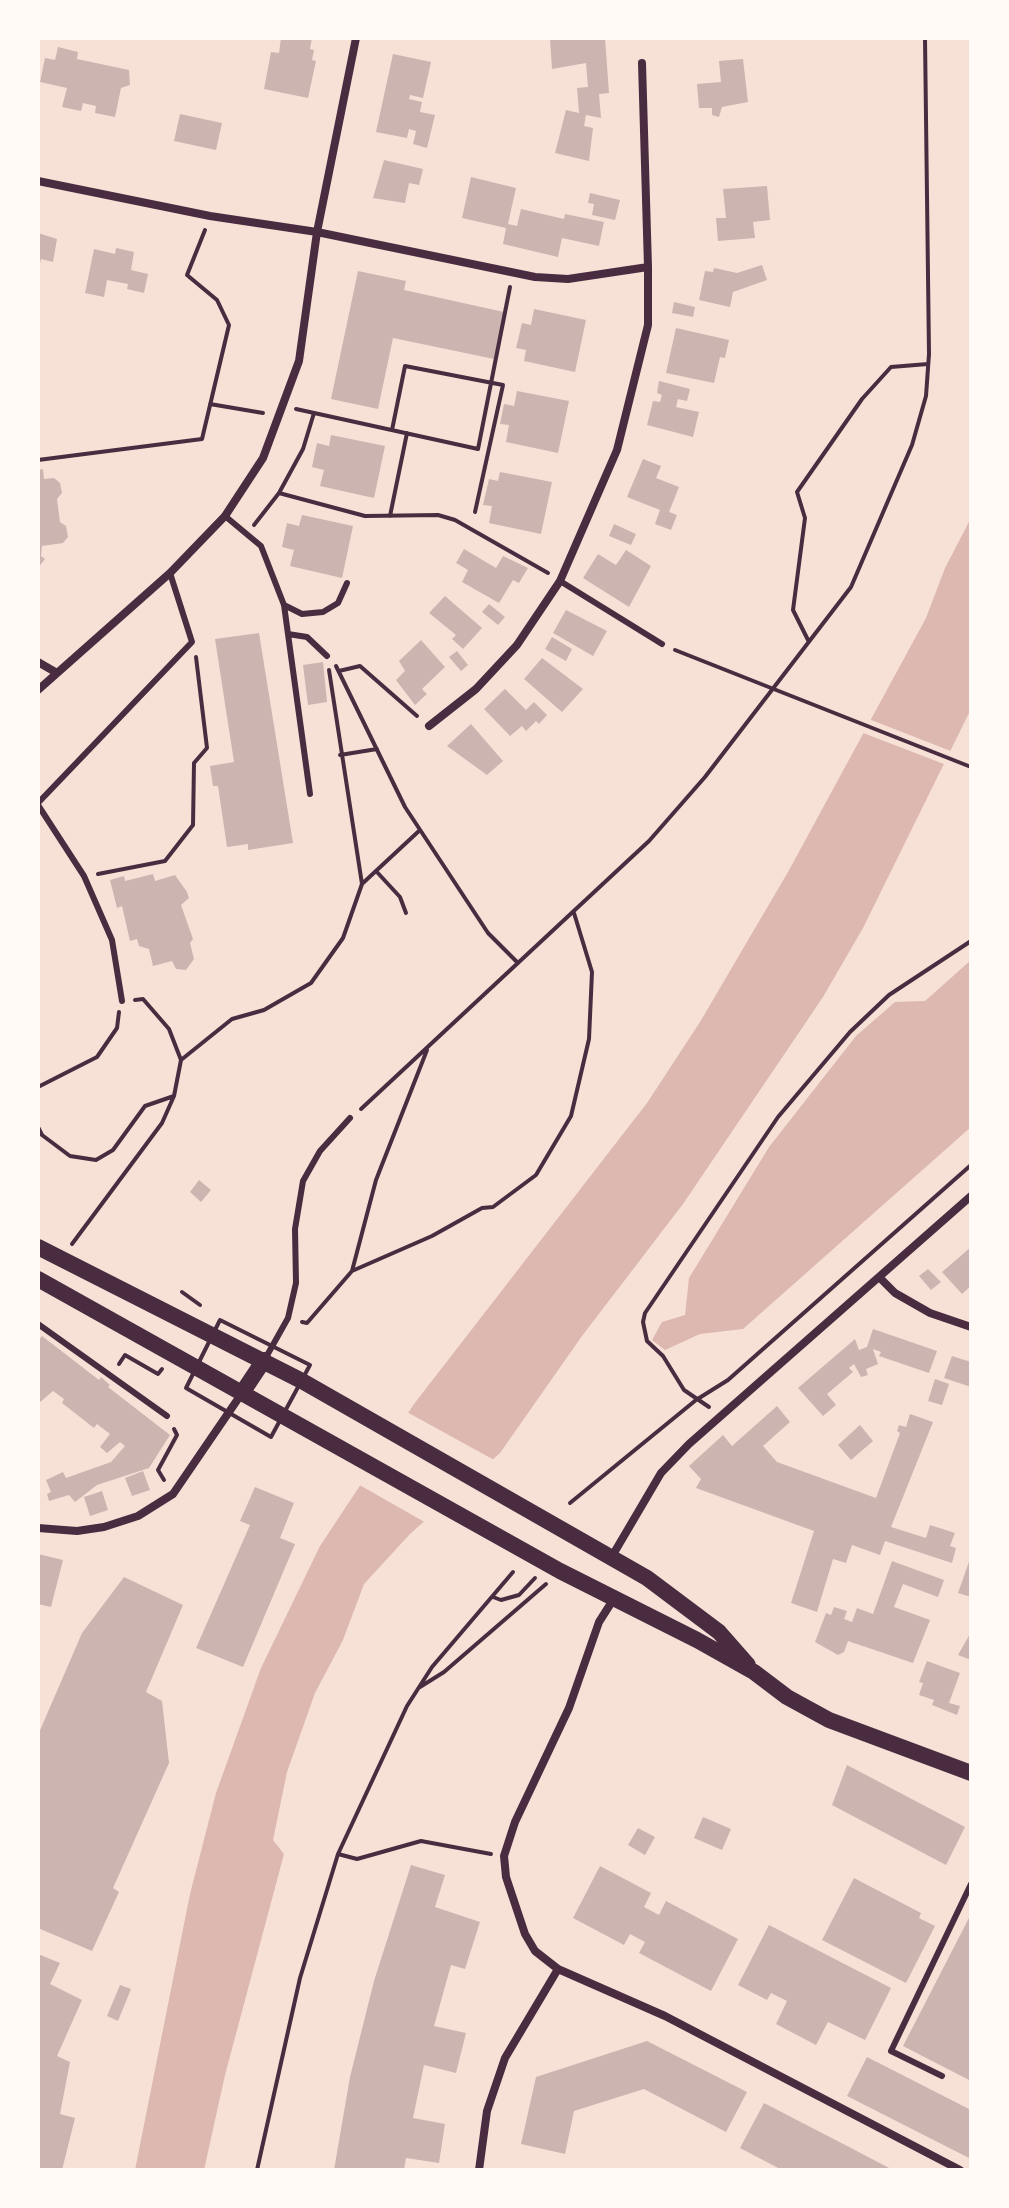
<!DOCTYPE html>
<html>
<head>
<meta charset="utf-8">
<style>
  body { margin:0 }
  #map { position:relative; width:1009px; height:2208px; overflow:hidden; background:#f7e1d7; font-family:"Fira Sans",sans-serif }
  canvas { display:block }
  .frame { position:absolute; inset:0; border:40px solid #fffaf5; pointer-events:none }
</style>
</head>
<body>
<div id="map">
<canvas width="1009" height="2208"></canvas>
<div class="frame"></div>
</div>
<script>
const g = document.querySelector('canvas').getContext('2d');
g.lineJoin = 'round';
function paint(path, color) {
  g.fillStyle = color;
  g.fill(path, 'evenodd');
}
function poly(rows) {
  const path = new Path2D();
  for (const r of rows) {
    path.moveTo(r[0], r[1]);
    for (let i = 2; i < r.length; i += 2) path.lineTo(r[i], r[i + 1]);
  }
  return path;
}
function strokePath(path, color, width, dash) {
  g.strokeStyle = color;
  g.lineWidth = width;
  g.lineCap = dash ? 'butt' : 'round';
  g.setLineDash(dash || []);
  g.stroke(path);
}
paint(poly([
  [971,518,971,709,863,928,823,997,683,1204,582,1336,500,1453,410,1534,364,1584,343,1640,315,1693,287,1772,273,1840,284,1854,225,2075,204,2170,135,2170,190,1894,216,1793,261,1668,320,1546,414,1404,647,1103,700,1022,788,872,926,618,945,568],
  [971,960,971,1127,743,1329,700,1334,665,1350,652,1340,662,1322,685,1315,689,1278,769,1147,856,1036,895,1002,925,1001]
]), '#dcb8b0');
paint(poly([
  [866,718,956,753,949,766,858,731],
  [405,1411,496,1461,428,1524,356,1483]
]), '#f7e1d7');
paint(poly([
  [281,38,312,38,310,49,314,50,312,60,316,61,308,98,264,89,271,52,279,53],
  [605,38,609,93,599,94,601,118,586,115,584,126,593,128,589,161,555,153,566,110,579,113,577,88,588,87,586,63,552,69,550,39],
  [58,47,78,52,77,59,129,70,130,85,121,88,115,117,95,113,96,106,83,103,81,111,62,107,67,88,40,82,45,58,55,60],
  [393,54,431,62,423,98,410,95,409,99,422,102,420,112,435,115,427,148,413,144,416,131,409,129,407,138,376,132],
  [743,59,748,102,722,107,719,117,712,115,712,108,699,108,697,84,721,82,719,61],
  [180,114,222,123,216,150,174,141],
  [384,160,423,169,419,185,409,183,405,203,373,198],
  [471,177,516,188,508,224,517,226,521,209,564,219,565,214,604,222,599,246,562,238,558,257,503,244,506,228,462,218],
  [767,186,770,220,753,222,755,238,718,241,716,218,726,218,723,189],
  [590,193,620,200,615,220,592,215,594,204,588,203],
  [38,233,57,239,53,262,41,259,39,268],
  [116,248,134,252,131,270,148,274,144,293,127,289,128,284,107,280,104,297,85,293,94,249,115,254],
  [762,265,767,280,733,292,730,307,699,300,705,271,713,272,714,268,737,273],
  [358,271,406,281,404,290,504,312,494,359,393,338,378,409,331,399],
  [674,302,695,307,693,317,672,313],
  [534,309,586,320,575,372,524,361,526,350,516,348,522,323,531,325],
  [676,328,729,340,725,358,720,357,714,383,666,373],
  [659,381,690,389,687,401,678,399,676,407,699,412,693,437,647,425,653,401,660,402,662,395,657,393],
  [517,391,569,401,558,453,506,442,509,425,500,424,504,404,514,406],
  [331,435,385,446,374,498,320,486,324,470,312,467,317,443,329,446],
  [643,459,661,466,656,478,679,487,669,512,677,515,671,530,655,524,660,510,627,497],
  [43,469,44,479,54,478,60,483,62,493,57,499,60,522,66,526,68,537,63,543,42,546,41,556,45,559,38,568,38,470],
  [500,472,552,482,541,534,489,523,492,506,483,505,489,479,498,481],
  [302,515,353,526,342,578,290,566,294,550,282,547,287,523,299,526],
  [614,524,636,534,631,545,609,536],
  [464,549,496,568,503,556,528,568,519,583,513,580,499,603,462,582,468,570,456,563],
  [626,550,651,566,629,607,583,578,598,554,616,565],
  [445,596,482,628,463,649,452,639,456,635,429,613],
  [489,604,505,617,498,625,482,612],
  [566,610,607,631,593,656,553,633],
  [259,633,293,843,248,850,248,844,227,847,218,786,213,786,210,766,234,762,215,639],
  [552,637,572,649,566,661,545,649],
  [421,640,445,667,422,689,427,694,415,705,396,680,405,671,399,661],
  [457,651,468,665,461,671,449,657],
  [542,658,583,689,562,712,524,679],
  [323,662,327,702,308,705,303,665],
  [505,689,526,710,534,702,547,715,539,724,536,721,526,731,522,726,510,736,484,709],
  [471,724,503,761,487,775,447,746],
  [153,874,155,881,175,875,187,892,189,898,181,905,193,939,190,943,194,959,186,970,176,969,172,961,153,966,149,949,139,946,137,939,130,941,122,906,117,908,110,880,124,876,125,881],
  [199,1180,211,1190,201,1202,190,1192],
  [971,1247,971,1286,962,1294,942,1272],
  [928,1269,941,1282,931,1290,919,1276],
  [873,1329,937,1351,929,1373,879,1356,881,1352,873,1349,878,1364,866,1369,868,1375,861,1377,854,1364,849,1368,853,1372,827,1394,836,1405,823,1416,798,1388,855,1339,859,1350,867,1347],
  [42,1336,99,1380,101,1377,110,1385,108,1387,170,1435,149,1468,97,1485,75,1502,69,1495,49,1501,47,1494,51,1492,46,1480,63,1472,66,1478,111,1462,125,1446,120,1442,107,1453,100,1447,110,1434,97,1424,94,1428,62,1403,64,1399,53,1391,38,1404,38,1341],
  [952,1356,971,1362,971,1387,944,1378],
  [935,1379,949,1384,942,1405,928,1401],
  [777,1406,790,1422,763,1446,777,1462,876,1498,900,1433,897,1431,899,1425,906,1427,910,1414,933,1422,891,1527,926,1538,930,1525,955,1533,950,1546,956,1548,952,1563,885,1541,880,1555,852,1545,846,1563,833,1559,817,1612,791,1603,814,1531,696,1488,701,1479,689,1466,723,1435,732,1446],
  [860,1425,873,1441,851,1460,838,1445],
  [143,1471,150,1490,132,1496,125,1478],
  [255,1487,294,1503,280,1538,295,1544,243,1667,196,1648,250,1525,240,1521],
  [102,1491,108,1510,90,1516,84,1497],
  [38,1554,63,1560,51,1607,38,1604],
  [971,1556,971,1597,958,1593],
  [892,1561,944,1580,938,1597,903,1584,894,1607,930,1620,913,1663,848,1641,844,1652,838,1655,815,1642,826,1613,831,1615,834,1607,847,1611,844,1619,852,1622,857,1608,873,1614],
  [124,1577,183,1605,146,1692,162,1701,169,1763,113,1888,119,1892,92,1951,38,1928,38,1735,82,1633],
  [971,1632,971,1660,958,1655],
  [927,1661,960,1673,949,1703,960,1706,957,1715,932,1705,934,1700,919,1695,923,1683,919,1682],
  [847,1765,965,1827,946,1865,832,1805],
  [703,1817,731,1829,722,1850,694,1838],
  [638,1828,655,1837,645,1855,628,1845],
  [411,1865,445,1875,435,1907,480,1922,465,1969,451,1965,434,2026,466,2033,456,2073,424,2065,413,2118,445,2124,439,2163,406,2158,404,2170,334,2170,350,2077,374,1981],
  [600,1866,651,1893,644,1907,659,1915,666,1901,738,1939,711,1991,639,1953,645,1942,630,1934,624,1945,573,1918],
  [854,1878,921,1913,919,1918,935,1926,906,1983,822,1940],
  [971,1914,971,2081,903,2046],
  [769,1925,891,1988,865,2040,828,2022,816,2045,776,2024,787,2001,771,1993,767,2000,738,1985],
  [38,1954,60,1963,50,1984,82,2000,57,2056,70,2062,60,2114,75,2118,62,2170,38,2170],
  [120,1985,131,1989,118,2021,107,2016],
  [647,2041,747,2092,726,2132,644,2089,574,2111,565,2154,521,2144,536,2077],
  [867,2057,971,2110,971,2159,847,2096],
  [764,2103,851,2148,893,2170,782,2170,740,2148]
]), '#ccb4b1');
strokePath(poly([
  [210,404,263,413],
  [296,409,478,449,510,287],
  [392,430,405,366,503,385,475,512],
  [38,460,202,439,229,325,217,300,187,275,205,230],
  [279,493,303,449,314,413],
  [390,516,407,433],
  [254,525,279,493,365,516,438,515,455,520,548,573],
  [809,642,793,610,805,518,797,492,862,399,891,367,928,364],
  [675,650,971,767],
  [336,666,405,807,488,933,518,963],
  [339,671,360,666,417,716],
  [340,755,377,749],
  [376,871,400,897,406,913],
  [98,874,165,861,193,825,194,763,207,748,196,657],
  [363,883,420,830],
  [135,1000,143,999,169,1029,181,1060,232,1019,264,1010,311,983,343,938,362,884,329,670],
  [38,1087,97,1057,117,1028,119,1012],
  [361,1109,649,841,705,777,851,587,912,445,926,396,929,354,925,38],
  [38,1127,42,1135,70,1156,96,1160,113,1150,145,1106,174,1096],
  [72,1244,162,1123,174,1096,181,1060],
  [352,1271,432,1236,482,1208,493,1207,536,1175,571,1116,589,1039,592,972,574,913],
  [182,1292,200,1305],
  [220,1320,310,1365,271,1437,186,1388,220,1320],
  [302,1322,307,1323,352,1271,376,1180,427,1050],
  [119,1364,125,1355,158,1374,162,1369],
  [709,1407,684,1390,663,1356,647,1341,643,1322,645,1313,778,1117,850,1032,889,995,971,941],
  [164,1480,158,1470,177,1435,174,1429],
  [570,1503,696,1400,728,1380,971,1165],
  [493,1597,501,1600,519,1595,535,1578],
  [420,1687,444,1672,546,1584],
  [338,1854,357,1859,421,1841,491,1854],
  [257,2170,300,1978,338,1854,407,1706,432,1667,513,1572]
]), '#4a2c40', 4);
strokePath(poly([
  [225,516,261,546,284,605,310,794],
  [560,581,662,644],
  [284,605,302,614,323,612,338,603,347,583],
  [288,634,307,637,327,656],
  [38,803,192,642,170,573],
  [38,805,84,876,112,940,122,1001],
  [38,1324,167,1416],
  [265,1359,288,1318,296,1283,295,1229,303,1181,320,1151,350,1118],
  [942,2076,891,2051,971,1884]
]), '#4a2c40', 6);
strokePath(poly([
  [38,181,210,216,317,232,535,277,568,279,648,267,642,63],
  [38,662,57,673],
  [38,690,170,573,225,516,263,458,299,361,317,232,356,38],
  [429,726,476,689,517,645,560,581,617,450,648,325,648,267],
  [879,1277,895,1293,930,1313,971,1327],
  [38,1528,77,1531,104,1527,138,1516,173,1494,242,1393],
  [611,1558,661,1473,689,1444,971,1196],
  [558,1969,665,2016,960,2170],
  [479,2170,487,2111,505,2058,558,1969,535,1951,525,1934,506,1877,504,1856,515,1822,569,1708,599,1622,613,1600]
]), '#4a2c40', 8);
strokePath(poly([
  [38,1247,302,1381,647,1578,719,1632,748,1665],
  [38,1279,560,1571,697,1640,754,1672,787,1697,829,1720,971,1773],
  [242,1393,264,1360]
]), '#4a2c40', 16);
</script>
</body>
</html>
